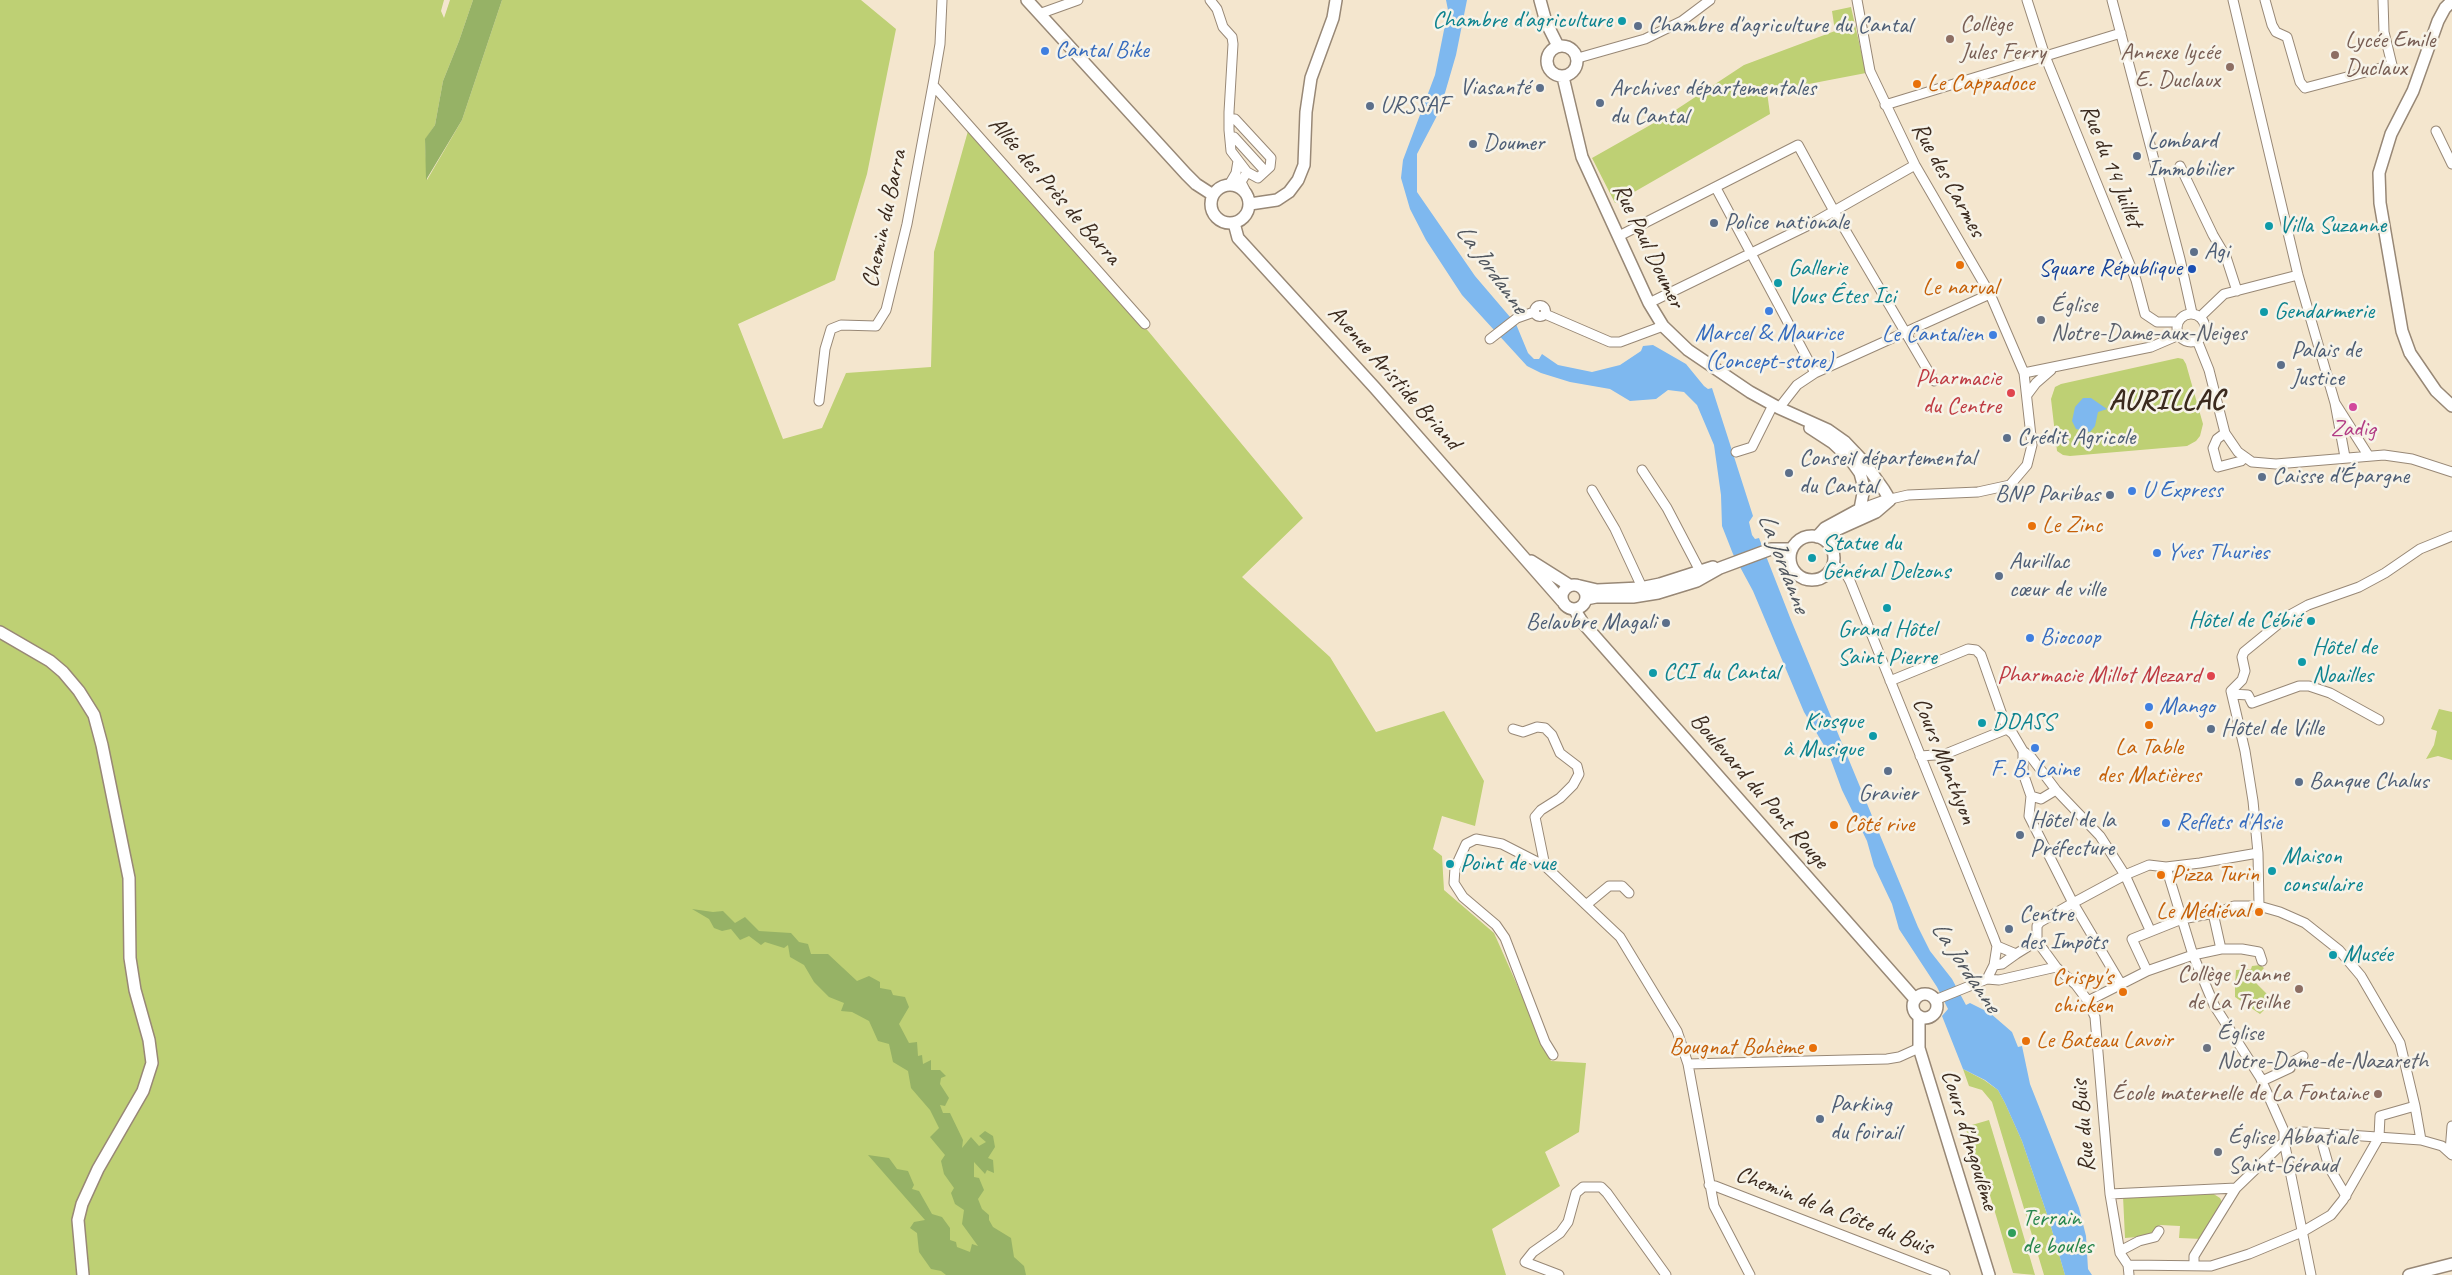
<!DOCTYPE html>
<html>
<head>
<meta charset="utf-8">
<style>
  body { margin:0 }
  canvas { display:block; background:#f4e6ce }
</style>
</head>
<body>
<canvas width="2452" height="1275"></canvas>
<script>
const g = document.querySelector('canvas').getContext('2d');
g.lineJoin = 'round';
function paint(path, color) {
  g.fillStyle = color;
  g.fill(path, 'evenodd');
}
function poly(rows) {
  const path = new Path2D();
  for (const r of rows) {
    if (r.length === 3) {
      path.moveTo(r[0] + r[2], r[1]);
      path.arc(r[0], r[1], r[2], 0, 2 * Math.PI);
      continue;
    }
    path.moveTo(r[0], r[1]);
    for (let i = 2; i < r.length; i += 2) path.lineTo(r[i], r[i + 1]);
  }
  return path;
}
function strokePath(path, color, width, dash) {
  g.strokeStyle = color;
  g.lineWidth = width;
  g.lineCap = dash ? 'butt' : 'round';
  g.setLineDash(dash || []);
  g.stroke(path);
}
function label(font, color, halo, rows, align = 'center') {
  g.font = font + ' Caveat,sans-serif';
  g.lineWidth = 5;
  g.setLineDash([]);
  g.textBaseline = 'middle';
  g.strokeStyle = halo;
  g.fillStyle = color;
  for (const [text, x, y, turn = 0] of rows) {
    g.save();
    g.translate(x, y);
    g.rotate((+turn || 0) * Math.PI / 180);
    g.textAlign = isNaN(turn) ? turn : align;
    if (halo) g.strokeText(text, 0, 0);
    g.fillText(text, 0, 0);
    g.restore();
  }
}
paint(poly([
  [0,0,444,0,441,11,444,18,450,0,473,0,459,41,443,81,435,125,425,140,427,180,462,120,502,0,861,0,896,29,867,174,835,280,738,324,783,439,822,428,846,373,931,367,934,252,968,131,1149,332,1303,518,1242,577,1330,657,1376,732,1444,711,1484,781,1475,826,1442,816,1433,849,1442,856,1444,890,1494,933,1551,1061,1586,1063,1579,1132,1545,1152,1560,1186,1492,1229,1506,1275,0,1275],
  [1851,7,1866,73,1767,92,1770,114,1615,203,1592,158,1668,115,1744,65,1835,31,1832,11],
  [2178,358,2183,359,2186,364,2203,424,2200,436,2196,441,2187,446,2070,456,2063,455,2057,451,2051,399,2055,387,2061,384],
  [2439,709,2452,712,2452,760,2438,756,2426,759,2434,745,2437,731,2431,729],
  [2260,965,2264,968,2253,980,2268,995,2261,1005,2265,1009,2260,1014,2235,997,2235,985,2236,970,2251,969,2252,966],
  [1963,1069,1984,1080,1998,1090,2005,1103,2022,1141,2049,1220,2065,1275,2044,1275,1992,1102,1982,1090,1969,1086],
  [1989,1120,2009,1186,2035,1275,2013,1273,1989,1192,1965,1127],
  [2212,1193,2220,1198,2223,1204,2202,1239,2179,1238,2180,1226,2160,1225,2154,1232,2137,1237,2125,1238,2123,1196]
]), '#bed074');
paint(poly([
  [473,0,502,0,462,120,426,180,425,139,435,125,443,81,459,41],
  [692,909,713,912,723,911,735,923,745,917,759,931,791,933,799,942,808,944,811,954,828,954,857,981,869,976,880,982,880,988,891,990,893,995,905,997,909,1007,899,1024,909,1043,917,1042,918,1056,922,1055,923,1064,931,1060,931,1070,940,1070,946,1076,941,1078,940,1084,949,1098,945,1106,940,1105,943,1113,950,1113,963,1140,962,1148,971,1137,979,1146,986,1142,979,1136,985,1131,993,1136,995,1147,988,1158,993,1160,994,1173,987,1170,985,1174,974,1162,974,1177,979,1178,984,1190,978,1199,982,1209,989,1215,989,1220,993,1227,1011,1238,1014,1257,1024,1266,1026,1275,946,1275,941,1271,931,1269,919,1252,917,1233,910,1228,914,1222,925,1220,868,1155,889,1158,897,1169,908,1171,914,1185,912,1189,919,1191,932,1214,942,1217,950,1228,950,1240,956,1242,957,1247,970,1252,972,1244,978,1246,962,1224,964,1210,955,1204,951,1193,954,1188,944,1174,941,1161,945,1155,930,1137,939,1128,930,1110,911,1088,908,1071,893,1062,889,1044,878,1041,869,1021,852,1012,841,1011,844,1003,829,997,814,982,804,965,790,957,788,945,784,948,765,942,761,945,749,936,740,940,731,929,722,931,714,928,709,919]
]), '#96b266');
paint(poly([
  [1446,0,1467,0,1456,55,1440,110,1417,154,1417,192,1475,276,1516,324,1528,353,1534,359,1539,359,1542,354,1558,365,1592,372,1620,365,1641,351,1643,346,1653,345,1686,364,1704,386,1708,389,1712,388,1753,516,1749,522,1752,535,1755,539,1759,538,1791,620,1918,927,1930,951,1952,979,1966,1005,1970,1003,1990,1013,2012,1032,2018,1047,2022,1046,2030,1084,2079,1208,2086,1236,2088,1269,2092,1275,2065,1275,2049,1220,2022,1141,2005,1103,1998,1090,1985,1080,1963,1069,1942,1016,1948,1009,1937,987,1899,929,1892,904,1874,866,1867,841,1842,790,1828,752,1804,712,1753,591,1733,554,1722,526,1721,495,1714,445,1697,405,1684,392,1668,390,1656,399,1630,401,1610,389,1570,382,1541,373,1527,366,1462,295,1426,240,1410,209,1401,178,1403,160,1435,75,1448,10],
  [2083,398,2091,398,2107,409,2098,412,2095,426,2090,432,2076,429,2072,421,2075,407]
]), '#7eb8ef');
const minor = poly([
  [1210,0,1217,9,1223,27,1232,37,1233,44,1229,112,1229,130,1231,151,1247,172,1258,178,1270,167,1271,158,1235,119,1229,119],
  [1857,0,1870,71,1915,165,1990,294,2024,373,2032,445,2027,465,2010,485,1978,492,1908,495,1882,501,1860,509],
  [2027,0,2045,56,2136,280,2145,314,2157,322,2178,322],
  [2112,0,2180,259,2192,313],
  [2233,0,2298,275,2335,403],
  [2265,0,2272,25,2276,32,2287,37,2300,82,2305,88,2392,65,2384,32,2383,0],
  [1039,14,1078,0],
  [1578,58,1645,39,1682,21,1710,0],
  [933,85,1145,324],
  [1885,105,2121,33],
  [2436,131,2452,164],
  [1230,137,1234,137,1265,171],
  [2180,166,2213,235,2226,257,2237,291],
  [1229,185,1236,173,1238,161],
  [1716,188,1815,373],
  [1246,192,1241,182,1247,172],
  [1619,236,1798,145,1834,211,1934,381],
  [1649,303,1813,223,1915,165],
  [1540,311,5.5],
  [2191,328,14],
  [1545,314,1610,342,1620,342,1663,326],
  [2200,317,2224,294,2298,275],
  [1490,339,1517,318,1534,312],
  [2197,340,2209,370,2225,433,2238,452,2252,462,2276,464,2384,455,2412,459,2452,472],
  [2024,373,2151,347,2179,335],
  [2027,395,2036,383,2051,370],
  [819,401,825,349,831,329,841,325,876,326,886,310,907,224,934,79,940,44,942,0],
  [1779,408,1797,385,1815,373,1990,294],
  [2225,433,2217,439,2213,448,2218,467,2241,461,2244,458],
  [1736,452,1752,447,1773,405],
  [2345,457,2335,403,2368,455],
  [1642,470,1667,508,1700,571],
  [1592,490,1615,529,1640,583,1640,588],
  [1833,564,1845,572,1850,581,1994,938,1997,946,1994,965,1987,979],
  [1976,650,1981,655,2007,729,2013,734,2023,751,2031,757,2056,790,2100,836,2125,875,2150,930],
  [1890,681,1968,649,1976,650],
  [2232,694,2248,695,2252,703,2299,686,2309,686,2330,693,2379,720],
  [1513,729,1523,732,1537,727,1545,728,1552,735,1560,753,1577,766,1579,774,1573,785,1560,798,1541,810,1535,817,1545,866,1620,937,1677,1031,1688,1064],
  [2023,751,2023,773,2031,796,2041,799,2056,790],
  [1948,753,2007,729],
  [1920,756,1935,755],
  [2031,796,2029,816,2073,903,2121,984],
  [1545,866,1502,844,1476,839,1466,844,1455,868,1454,883,1463,897,1496,925,1505,938,1545,1042,1553,1055],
  [2166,867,2193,955,2214,1005,2260,1077,2284,1131,2284,1141,2311,1275],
  [1586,905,1609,886,1622,886,1629,893],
  [2259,906,2258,853,2253,801,2245,751,2231,691,2242,680,2245,671,2242,657,2244,652,2288,616,2308,605,2359,587,2385,573,2420,549,2452,536],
  [2213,913,2221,949],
  [1997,946,2016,954,2037,941],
  [1994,965,2002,964,2016,954],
  [2056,967,2037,941,2037,926,2040,922,2073,903,2125,875,2149,865,2166,867,2200,863,2258,853],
  [2147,971,2132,939,2182,919,2220,912,2234,906,2259,906,2280,912,2305,923,2339,950,2361,976,2400,1043,2415,1106,2421,1140],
  [1935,1000,1987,979,1999,980,2056,967,2076,985,2088,1001,2095,1017,2110,1194,2120,1253,2128,1265,2129,1275],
  [2088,1001,2147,971,2193,955,2221,949,2242,949,2259,952,2262,961],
  [2262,1081,2290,1068,2289,1064,2303,1056],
  [2325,1134,2323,1146,2329,1167,2346,1196],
  [2450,1152,2452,1126],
  [1709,1185,1715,1186,1945,1275],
  [2110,1194,2236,1188,2292,1134,2304,1132,2421,1140,2442,1146,2452,1155],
  [2120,1251,2139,1241,2155,1237,2159,1231],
  [2128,1265,2211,1266,2249,1254,2302,1232,2331,1215,2343,1200,2379,1137,2380,1116,2415,1106],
  [2194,1266,2194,1256,2236,1188],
  [1559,1275,1525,1262,1533,1252,1560,1233,1568,1222,1576,1193,1583,1187,1601,1187,1607,1193,1666,1275],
  [1750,1275,1714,1206,1688,1064,1887,1059,1899,1057,1919,1048]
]);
const major = poly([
  [1027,0,1186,174,1196,184,1213,195],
  [1540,0,1546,22,1558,46],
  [2452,1,2445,8,2438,21,2413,91,2391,134,2379,173,2380,203,2402,331,2410,353,2436,391,2452,406],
  [1562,61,15],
  [1563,77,1582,157,1649,303,1663,326,1688,350,1750,392,1779,408,1828,430,1845,442,1864,462,1884,490,1890,500,1876,512,1836,530,1828,543],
  [1230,204,19],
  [1250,204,1277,200,1289,192,1298,180,1304,165,1306,112,1311,78,1333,18,1336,0],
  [1234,223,1238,238,1375,388,1562,601],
  [1810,428,1833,443,1850,459,1860,473,1864,488,1860,509,1825,528,1817,537],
  [1812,558,22],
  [1531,561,1569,585],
  [1574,597,12],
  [1580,586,1597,590,1640,588,1660,584,1713,567],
  [1586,599,1596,597,1633,597,1658,593,1697,581,1720,568,1771,549,1792,549],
  [1574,609,1583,623,1915,999],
  [0,632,50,661,63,672,79,691,94,715,102,745,129,878,130,958,135,990,149,1040,152,1063,143,1091,98,1169,82,1204,78,1220,83,1275],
  [1925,1006,12],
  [1919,1016,1919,1048,1989,1275],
  [2409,1275,2452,1264]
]);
strokePath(minor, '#988876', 11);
strokePath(major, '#988876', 14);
strokePath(minor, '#fff', 9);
strokePath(major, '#fff', 11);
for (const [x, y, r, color] of [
  [1622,21,5,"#0f9aa8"],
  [1638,26,5,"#5c6f8a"],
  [1950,39,5,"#8d6e63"],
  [1045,51,5,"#3f7fe0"],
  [2335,55,5,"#8d6e63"],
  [2230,67,5,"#8d6e63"],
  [1917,84,5,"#e8710a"],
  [1540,88,5,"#5c6f8a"],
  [1600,103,5,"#5c6f8a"],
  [1370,106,5,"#5c6f8a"],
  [1473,144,5,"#5c6f8a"],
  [2137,156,5,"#5c6f8a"],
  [1714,223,5,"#5c6f8a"],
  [2269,226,5,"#0f9aa8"],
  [2194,252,5,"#5c6f8a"],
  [1960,265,5,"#e8710a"],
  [2192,269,5,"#1a4fb4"],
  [1778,283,5,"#0f9aa8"],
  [1769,311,5,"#3f7fe0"],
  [2264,312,5,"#0f9aa8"],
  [2041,320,5,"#6b7280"],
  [1993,335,5,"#3f7fe0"],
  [2281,365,5,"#5c6f8a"],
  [2011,393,5,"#e0444e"],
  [2353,407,5,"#d1479c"],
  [2007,438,5,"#5c6f8a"],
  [1789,473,5,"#5c6f8a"],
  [2262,477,5,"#5c6f8a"],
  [2132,491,5,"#3f7fe0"],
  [2110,495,5,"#5c6f8a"],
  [2032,526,5,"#e8710a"],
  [2157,553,5,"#3f7fe0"],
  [1812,558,5,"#0f9aa8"],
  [1999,576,5,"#5c6f8a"],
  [1887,608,5,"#0f9aa8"],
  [2311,621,5,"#0f9aa8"],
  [1666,623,5,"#5c6f8a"],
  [2030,638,5,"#3f7fe0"],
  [2302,662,5,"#0f9aa8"],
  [1653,673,5,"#0f9aa8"],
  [2211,676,5,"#e0444e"],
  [2149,707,5,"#3f7fe0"],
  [1982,723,5,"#0f9aa8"],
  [2149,725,5,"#e8710a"],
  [2211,729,5,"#5c6f8a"],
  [1873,736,5,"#0f9aa8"],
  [2035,748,5,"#3f7fe0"],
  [1888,771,5,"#5c6f8a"],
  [2299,782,5,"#5c6f8a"],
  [2166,823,5,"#3f7fe0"],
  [1834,825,5,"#e8710a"],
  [2020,835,5,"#5c6f8a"],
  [1450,864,5,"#0f9aa8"],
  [2272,871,5,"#0f9aa8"],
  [2161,875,5,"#e8710a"],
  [2259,912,5,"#e8710a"],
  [2009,929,5,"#5c6f8a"],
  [2333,955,5,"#0f9aa8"],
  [2299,989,5,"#8d6e63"],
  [2123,992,5,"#e8710a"],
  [2026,1041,5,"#e8710a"],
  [1813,1048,5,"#e8710a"],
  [2207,1048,5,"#6b7280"],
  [2378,1094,5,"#8d6e63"],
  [1820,1119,5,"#5c6f8a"],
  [2218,1152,5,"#6b7280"],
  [2012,1233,5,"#2e9e5b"]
]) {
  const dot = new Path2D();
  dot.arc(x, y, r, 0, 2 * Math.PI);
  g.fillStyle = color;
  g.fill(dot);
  strokePath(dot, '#f7f3e8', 2);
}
label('24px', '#0d838f', '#f7f3e8', [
  ["Chambre d'agriculture",1612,21,"right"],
  ["Villa Suzanne",2279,226],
  ["Gallerie",1788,269],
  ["Vous Êtes Ici",1788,297],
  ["Gendarmerie",2274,312],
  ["Statue du",1822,544],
  ["Général Delzons",1822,572],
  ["Hôtel de Cébié",2301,621,"right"],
  ["Grand Hôtel",1887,630,"center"],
  ["Saint Pierre",1887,658,"center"],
  ["Hôtel de",2312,648],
  ["Noailles",2312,676],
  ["CCI du Cantal",1663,673],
  ["Kiosque",1863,722,"right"],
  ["à Musique",1863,750,"right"],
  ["DDASS",1992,723],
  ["Maison",2282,857],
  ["consulaire",2282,885],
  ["Point de vue",1460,864],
  ["Musée",2343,955]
], 'left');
label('24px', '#785e54', '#f7f3e8', [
  ["Collège",1960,25,"left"],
  ["Jules Ferry",1960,53,"left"],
  ["Lycée Emile",2345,41,"left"],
  ["Duclaux",2345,69,"left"],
  ["Annexe lycée",2220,53],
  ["E. Duclaux",2220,81],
  ["Collège Jeanne",2289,975],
  ["de La Treilhe",2289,1003],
  ["École maternelle de La Fontaine",2368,1094]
], 'right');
label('24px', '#4e5e75', '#f7f3e8', [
  ["Chambre d'agriculture du Cantal",1648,26],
  ["Viasanté",1530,88,"right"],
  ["Archives départementales",1610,89],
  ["du Cantal",1610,117],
  ["URSSAF",1380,106],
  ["Lombard",2147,142],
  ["Immobilier",2147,170],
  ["Doumer",1483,144],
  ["Police nationale",1724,223],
  ["Agi",2204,252],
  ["Palais de",2291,351],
  ["Justice",2291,379],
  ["Crédit Agricole",2017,438],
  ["Conseil départemental",1799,459],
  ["du Cantal",1799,487],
  ["Caisse d'Épargne",2272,477],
  ["BNP Paribas",2100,495,"right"],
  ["Aurillac",2009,562],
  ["cœur de ville",2009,590],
  ["Belaubre Magali",1656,623,"right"],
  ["Hôtel de Ville",2221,729],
  ["Banque Chalus",2309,782],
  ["Gravier",1888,794,"center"],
  ["Hôtel de la",2030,821],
  ["Préfecture",2030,849],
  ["Centre",2019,915],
  ["des Impôts",2019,943],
  ["Parking",1830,1105],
  ["du foirail",1830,1133]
], 'left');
label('24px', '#366cbe', '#f7f3e8', [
  ["Cantal Bike",1055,51],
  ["Marcel & Maurice",1769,334,"center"],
  ["(Concept-store)",1769,362,"center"],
  ["Le Cantalien",1983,335,"right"],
  ["U Express",2142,491],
  ["Yves Thuries",2167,553],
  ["Biocoop",2040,638],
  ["Mango",2159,707],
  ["F. B. Laine",2035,770,"center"],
  ["Reflets d'Asie",2176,823]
], 'left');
label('24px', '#c56008', '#f7f3e8', [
  ["Le Cappadoce",1927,84],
  ["Le narval",1960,288,"center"],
  ["Le Zinc",2042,526],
  ["La Table",2149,748,"center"],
  ["des Matières",2149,776,"center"],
  ["Côté rive",1844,825],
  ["Pizza Turin",2171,875],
  ["Le Médiéval",2249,912,"right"],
  ["Crispy's",2113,978,"right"],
  ["chicken",2113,1006,"right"],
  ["Le Bateau Lavoir",2036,1041],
  ["Bougnat Bohème",1803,1048,"right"]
], 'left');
label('24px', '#3b2a1e', '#f7f3e8', [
  ["Rue du 14 Juillet",2111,166,68],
  ["Rue des Carmes",1948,180,61],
  ["Allée des Près de Barra",1054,191,49],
  ["Chemin du Barra",885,219,-78],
  ["Rue Paul Doumer",1648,246,64],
  ["Avenue Aristide Briand",1394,378,48],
  ["Cours Monthyon",1944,761,68],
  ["Boulevard du Pont Rouge",1759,791,49],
  ["Rue du Buis",2084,1126,-95],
  ["Cours d'Angoulême",1969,1140,73],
  ["Chemin de la Côte du Buis",1834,1211,21]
]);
label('24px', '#164399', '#f7f3e8', [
  ["Square République",2182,269]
], 'right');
label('24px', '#5b616d', '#f7f3e8', [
  ["Église",2051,306],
  ["Notre-Dame-aux-Neiges",2051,334],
  ["Église",2217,1034],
  ["Notre-Dame-de-Nazareth",2217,1062],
  ["Église Abbatiale",2228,1138],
  ["Saint-Géraud",2228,1166]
], 'left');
label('24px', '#be3a42', '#f7f3e8', [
  ["Pharmacie",2001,379],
  ["du Centre",2001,407],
  ["Pharmacie Millot Mezard",2201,676]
], 'right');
label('24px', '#b23c85', '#f7f3e8', [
  ["Zadig",2353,430]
]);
label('24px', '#27864d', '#f7f3e8', [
  ["Terrain",2022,1219],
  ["de boules",2022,1247]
], 'left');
label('italic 25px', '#4f555d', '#f7f3e8', [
  ["La Jordanne",1491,269,54],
  ["La Jordanne",1783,563,69],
  ["La Jordanne",1965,967,56]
]);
g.letterSpacing = '1px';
label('bold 29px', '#3b2a1e', '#f7f3e8', [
  ["AURILLAC",2167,401]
]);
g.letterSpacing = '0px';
</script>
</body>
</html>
